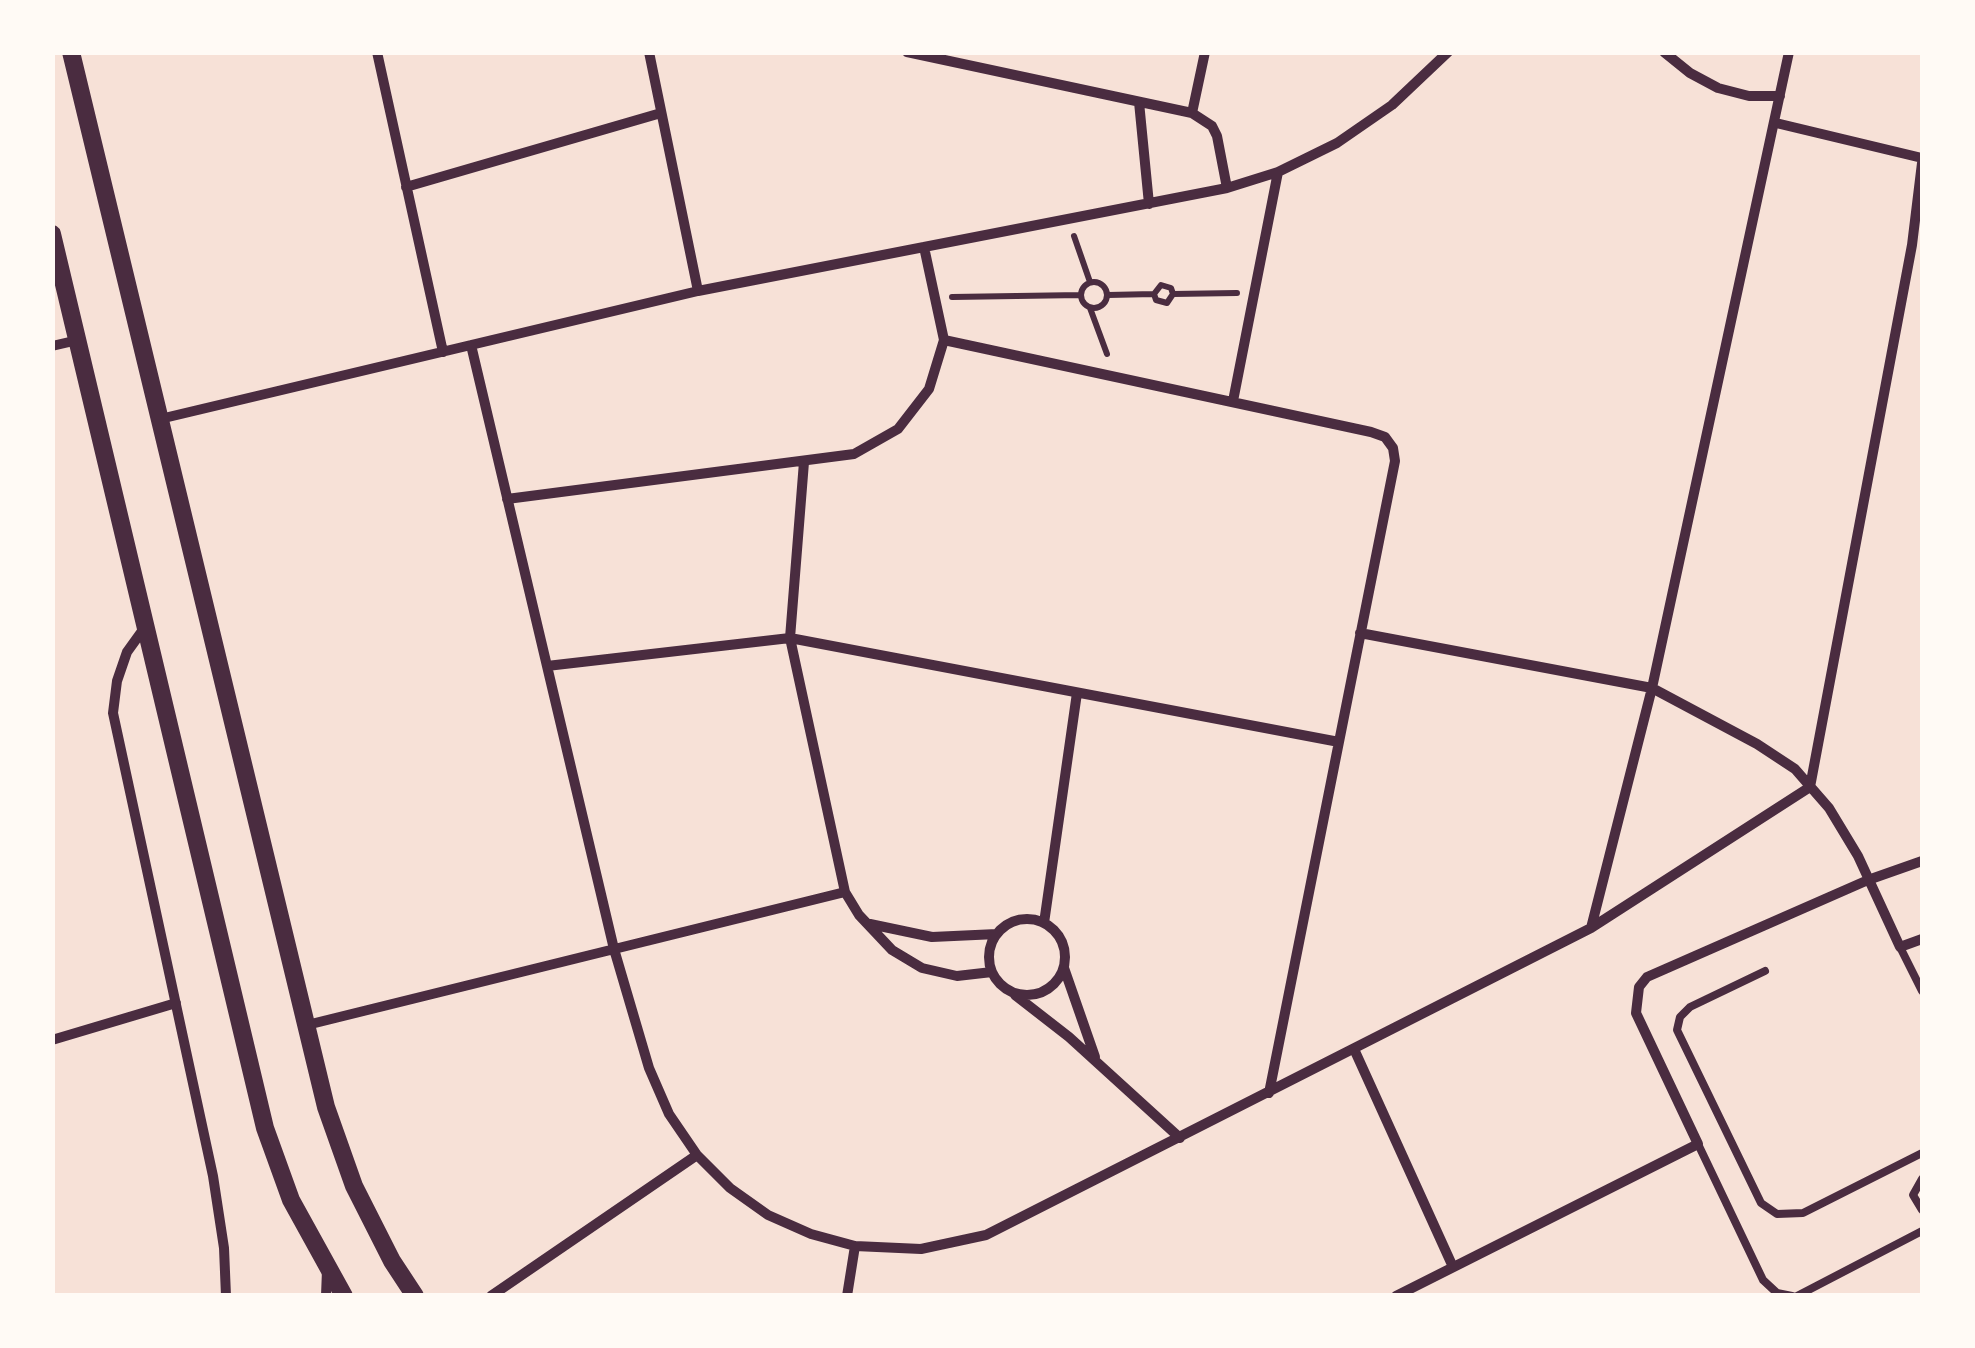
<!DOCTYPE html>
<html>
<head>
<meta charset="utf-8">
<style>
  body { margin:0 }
  #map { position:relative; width:1975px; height:1348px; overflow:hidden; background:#f7e1d7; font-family:Rubik,sans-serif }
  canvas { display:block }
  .frame { position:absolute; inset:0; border:55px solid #fffaf5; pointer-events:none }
</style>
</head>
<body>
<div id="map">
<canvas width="1975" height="1348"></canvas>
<div class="frame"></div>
</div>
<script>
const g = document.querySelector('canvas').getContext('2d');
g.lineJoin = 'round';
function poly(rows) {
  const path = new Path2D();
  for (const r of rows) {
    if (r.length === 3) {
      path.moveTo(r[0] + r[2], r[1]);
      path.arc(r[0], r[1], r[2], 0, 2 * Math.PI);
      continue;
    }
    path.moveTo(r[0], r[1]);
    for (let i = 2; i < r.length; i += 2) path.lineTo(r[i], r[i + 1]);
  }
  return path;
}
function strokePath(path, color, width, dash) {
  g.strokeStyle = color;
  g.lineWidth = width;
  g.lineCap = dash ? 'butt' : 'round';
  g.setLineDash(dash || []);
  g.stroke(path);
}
strokePath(poly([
  [1074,236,1090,282],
  [1094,295,13],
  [1173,294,1237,293],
  [1108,295,1154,294,1156,300,1167,303,1173,294,1171,288,1161,285,1154,294],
  [952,297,1081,295],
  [1090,308,1107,354]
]), '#4a2c40', 6);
strokePath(poly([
  [1900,947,1922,991],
  [1765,971,1690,1007,1680,1017,1677,1030,1761,1203,1777,1214,1803,1213,1922,1153],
  [1698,1144,1763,1280,1777,1293,1792,1296],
  [1922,1179,1913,1195,1922,1210],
  [1797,1296,1922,1231]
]), '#4a2c40', 8);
strokePath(poly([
  [377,52,443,352],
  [649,52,698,291],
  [907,52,1192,113,1212,126,1217,136,1227,188],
  [1664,52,1690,73,1718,88,1749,96,1780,96],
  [1139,102,1149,204],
  [1192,113,1205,52],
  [1776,123,1922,158],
  [406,187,661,113],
  [944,340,1371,432,1385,437,1393,448,1395,461,1269,1093],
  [471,345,614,949,649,1068,669,1114,697,1155,730,1188,768,1215,811,1234,855,1246,921,1249,986,1235,1591,928,1810,787,1912,245,1922,163],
  [52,346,78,340],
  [1233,401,1278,172],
  [160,419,698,291,1227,188,1278,172,1337,143,1392,105,1448,52],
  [804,462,790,638,845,892,859,915,892,950,922,968,957,976,992,972],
  [507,499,854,454,898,429,929,389,944,340,924,247],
  [145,627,127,652,117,681,113,713,213,1176,224,1248,226,1296],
  [1360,633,1652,688,1757,744,1795,769,1829,808,1858,856,1900,947,1922,939],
  [547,666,790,638,1339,742],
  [1027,957,38],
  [1044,923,1077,693],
  [870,924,932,937,997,934],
  [1591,928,1652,688,1789,52],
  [1064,968,1095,1057],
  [1015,995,1069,1037,1180,1138],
  [307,1025,845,892],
  [52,1040,176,1003],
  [1354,1049,1453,1267],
  [326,1296,327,1270],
  [491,1296,697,1155],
  [847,1296,855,1246],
  [1396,1296,1698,1144,1636,1013,1639,987,1647,977,1868,880,1922,861]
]), '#4a2c40', 10);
strokePath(poly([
  [71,52,326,1107,354,1186,392,1261,415,1296],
  [52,234,265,1128,291,1200,344,1296]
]), '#4a2c40', 18);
</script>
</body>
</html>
